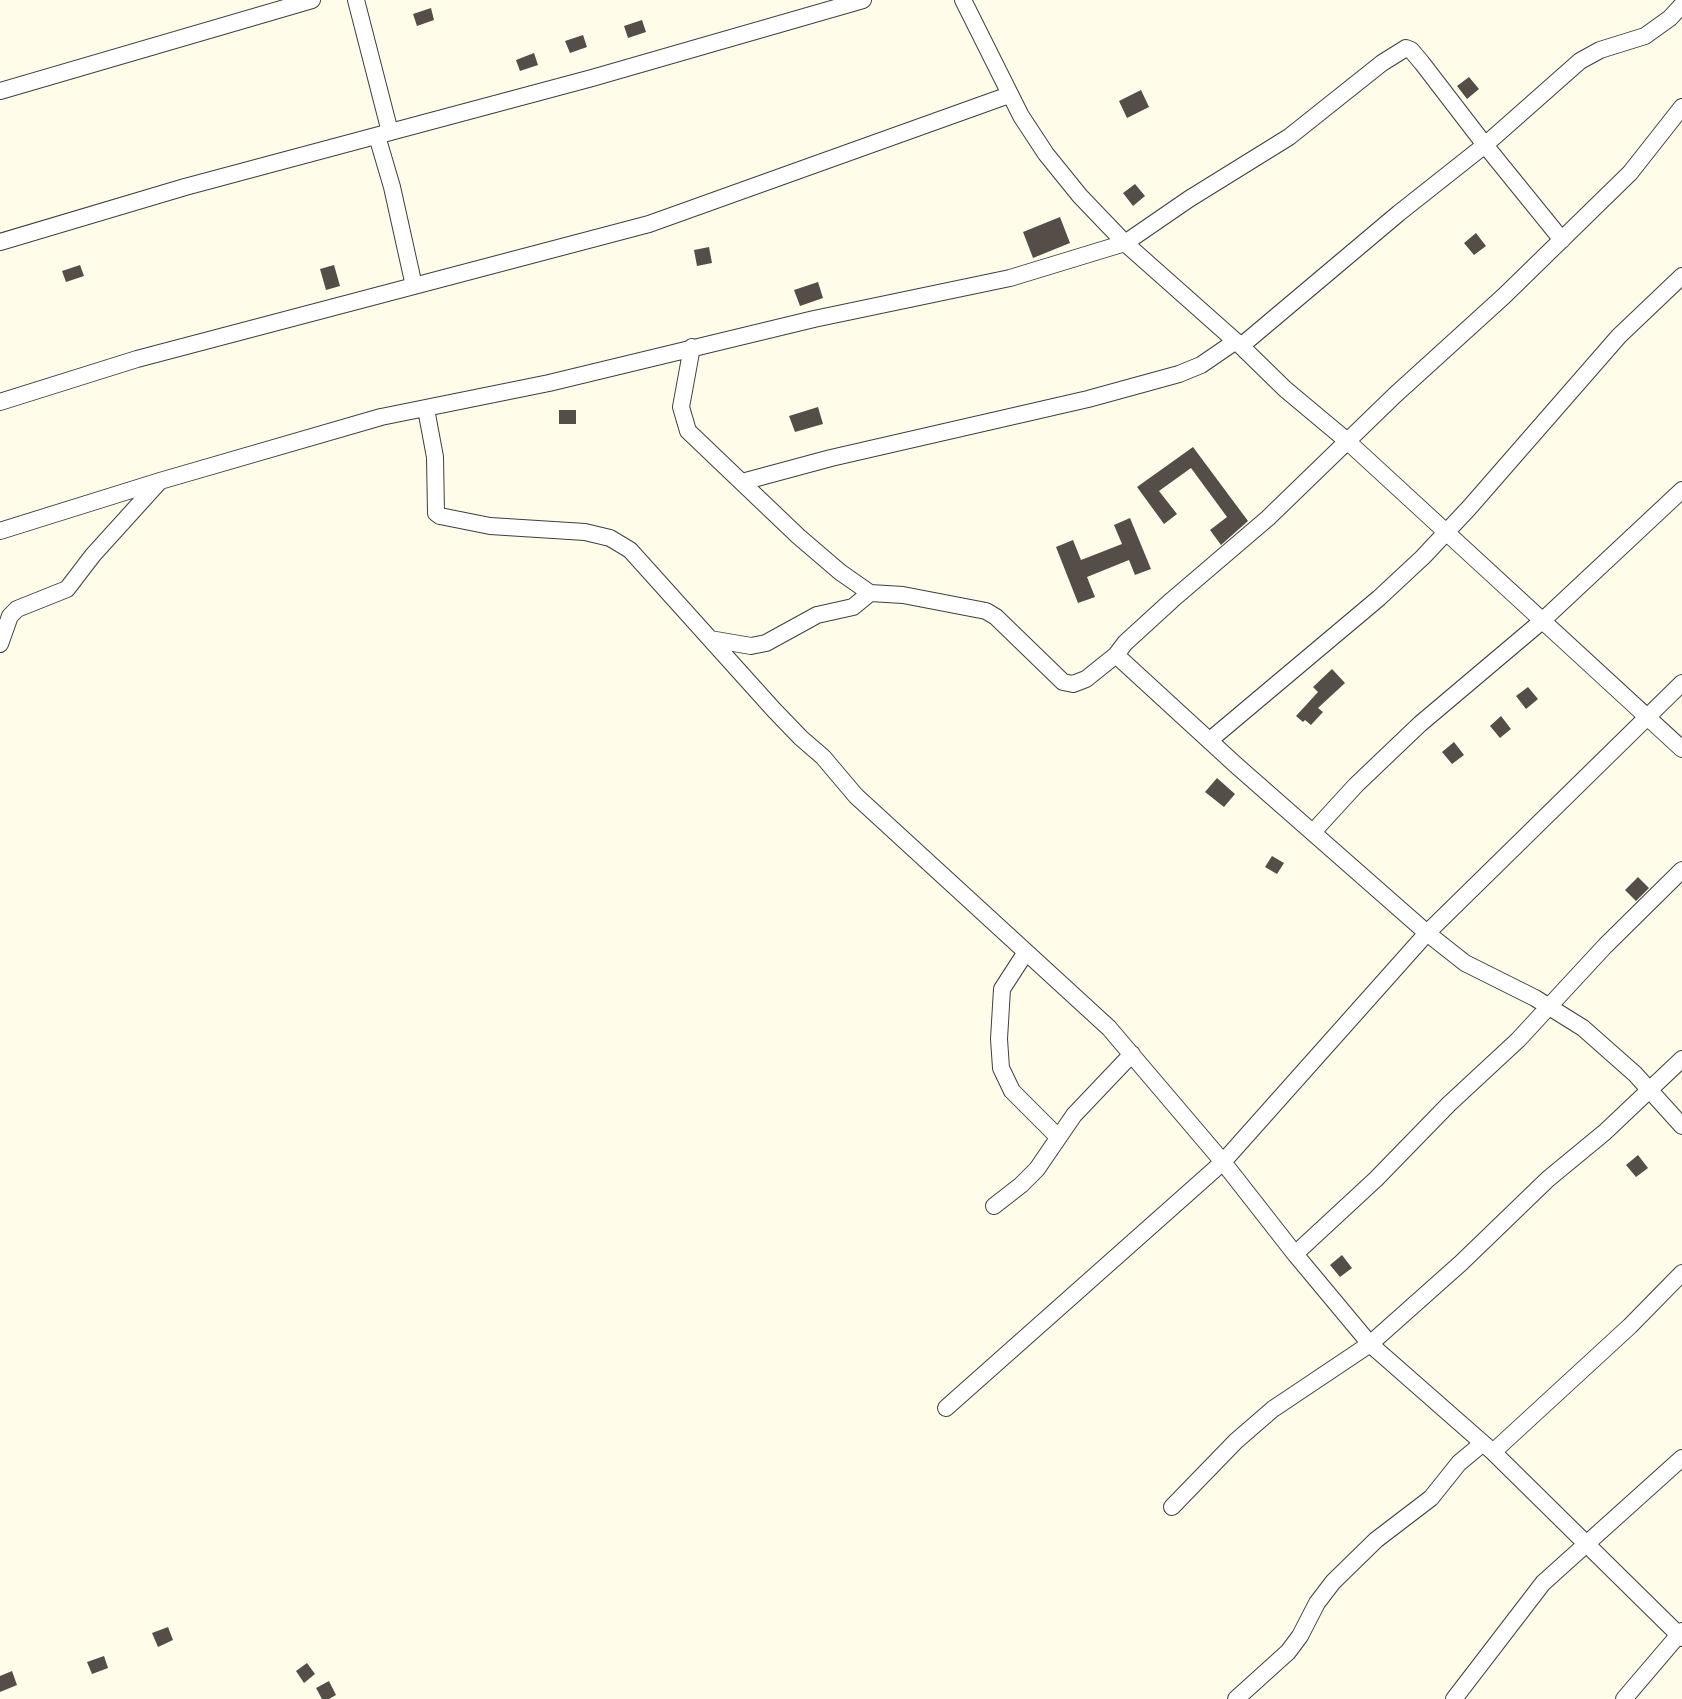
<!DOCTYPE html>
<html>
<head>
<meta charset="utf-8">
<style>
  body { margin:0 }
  canvas { display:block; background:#fffcea }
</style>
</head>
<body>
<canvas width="1682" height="1699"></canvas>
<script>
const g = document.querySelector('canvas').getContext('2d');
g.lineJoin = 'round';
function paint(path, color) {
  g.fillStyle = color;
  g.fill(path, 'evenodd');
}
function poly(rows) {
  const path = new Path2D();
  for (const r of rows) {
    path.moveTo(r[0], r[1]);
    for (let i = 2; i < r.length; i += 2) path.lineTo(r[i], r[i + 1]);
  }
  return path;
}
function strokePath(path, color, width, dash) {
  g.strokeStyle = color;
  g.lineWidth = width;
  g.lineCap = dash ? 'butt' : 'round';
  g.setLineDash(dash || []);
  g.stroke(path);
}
paint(poly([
  [431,8,434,20,417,26,413,14],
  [642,20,646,32,628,38,624,26],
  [583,35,587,47,570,53,565,41],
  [534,53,538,65,520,71,516,60],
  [1469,77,1479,89,1467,99,1457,86],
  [1141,90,1149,107,1127,118,1119,101],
  [1135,184,1145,196,1133,206,1123,193],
  [1060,217,1070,243,1033,258,1023,232],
  [1476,233,1486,246,1474,255,1464,243],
  [709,247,712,263,697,266,694,250],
  [80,265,84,276,66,282,62,271],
  [334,265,340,286,326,290,320,269],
  [818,282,823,298,800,306,794,290],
  [818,407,823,424,795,432,789,416],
  [559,410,576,410,576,424,559,424],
  [1193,447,1248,521,1221,545,1210,530,1227,517,1191,468,1159,491,1177,514,1164,524,1137,487],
  [1130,518,1151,569,1135,575,1129,560,1087,577,1095,597,1078,603,1056,547,1073,540,1081,560,1122,544,1114,525],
  [1332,669,1345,683,1318,708,1323,712,1311,725,1305,720,1303,722,1296,716,1318,692,1313,687],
  [1528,687,1538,699,1526,709,1516,696],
  [1501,716,1511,729,1500,738,1490,726],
  [1454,742,1464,755,1452,764,1442,752],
  [1217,778,1235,794,1224,807,1205,792],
  [1272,856,1284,863,1277,874,1265,867],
  [1638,877,1649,888,1636,901,1625,890],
  [1638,1155,1648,1168,1636,1177,1626,1165],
  [1342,1255,1352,1268,1340,1277,1330,1265],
  [168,1627,173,1640,158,1647,152,1633],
  [104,1656,108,1668,92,1674,87,1662],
  [307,1663,315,1674,304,1683,296,1671],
  [12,1671,17,1685,0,1692,0,1676],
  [329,1681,336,1695,329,1699,322,1699,316,1688]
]), '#544d48');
const minor = poly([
  [356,0,390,132],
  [963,0,1021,116,1046,154,1080,196,1125,243,1241,346,1285,389,1346,440,1682,749],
  [0,91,312,0],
  [1682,107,1630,173,1504,296,1395,395,1268,518,1172,600,1125,643,1116,655,1237,766,1427,933,1465,963,1535,998,1583,1028,1635,1074,1682,1126],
  [377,136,392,187,414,286],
  [0,242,185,187,592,78,863,0],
  [1241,346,1399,213,1485,145,1562,240],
  [692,347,681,407,688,431,798,536,840,572,870,593,903,595,986,611,996,617,1063,682,1073,684,1086,679,1116,655],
  [0,402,137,359,649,224,1009,95],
  [426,409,435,457,436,513,440,516,490,526,585,532,610,538,630,550,774,710,801,738,823,757,856,796,1109,1028,1223,1162,1295,1254],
  [742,482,831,458,1088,399,1179,374,1201,365,1236,341],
  [0,531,160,481,381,417,549,383,814,319,1010,278,1125,243,1189,199,1289,137,1382,63,1406,48,1411,50,1422,63,1485,145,1580,61,1600,50,1645,36,1670,18,1682,5],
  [710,639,751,646,766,643,817,615,853,607,870,593],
  [0,644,10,616,17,609,67,589,93,555,160,481],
  [1210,740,1379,598,1423,557,1469,508,1619,336,1682,276],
  [1313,832,1356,785,1420,724,1542,621,1682,490],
  [1682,870,1605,946,1518,1040,1449,1104,1376,1179,1295,1254,1370,1344,1493,1452,1682,1638],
  [1026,952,1002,989,999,1039,1001,1068,1012,1091,1057,1136],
  [994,1206,1021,1185,1037,1169,1074,1115,1132,1054],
  [946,1408,1223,1162,1427,933,1682,683],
  [1493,1452,1630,1326,1682,1273],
  [1172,1507,1236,1441,1273,1409,1370,1344,1461,1263,1548,1179,1605,1132,1682,1059],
  [1236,1699,1288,1652,1300,1636,1317,1603,1333,1582,1376,1540,1431,1498,1459,1463,1483,1443],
  [1454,1699,1543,1583,1682,1458],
  [1624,1699,1682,1631]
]);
strokePath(minor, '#3f3f3f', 18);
strokePath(minor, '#fff', 16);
</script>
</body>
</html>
